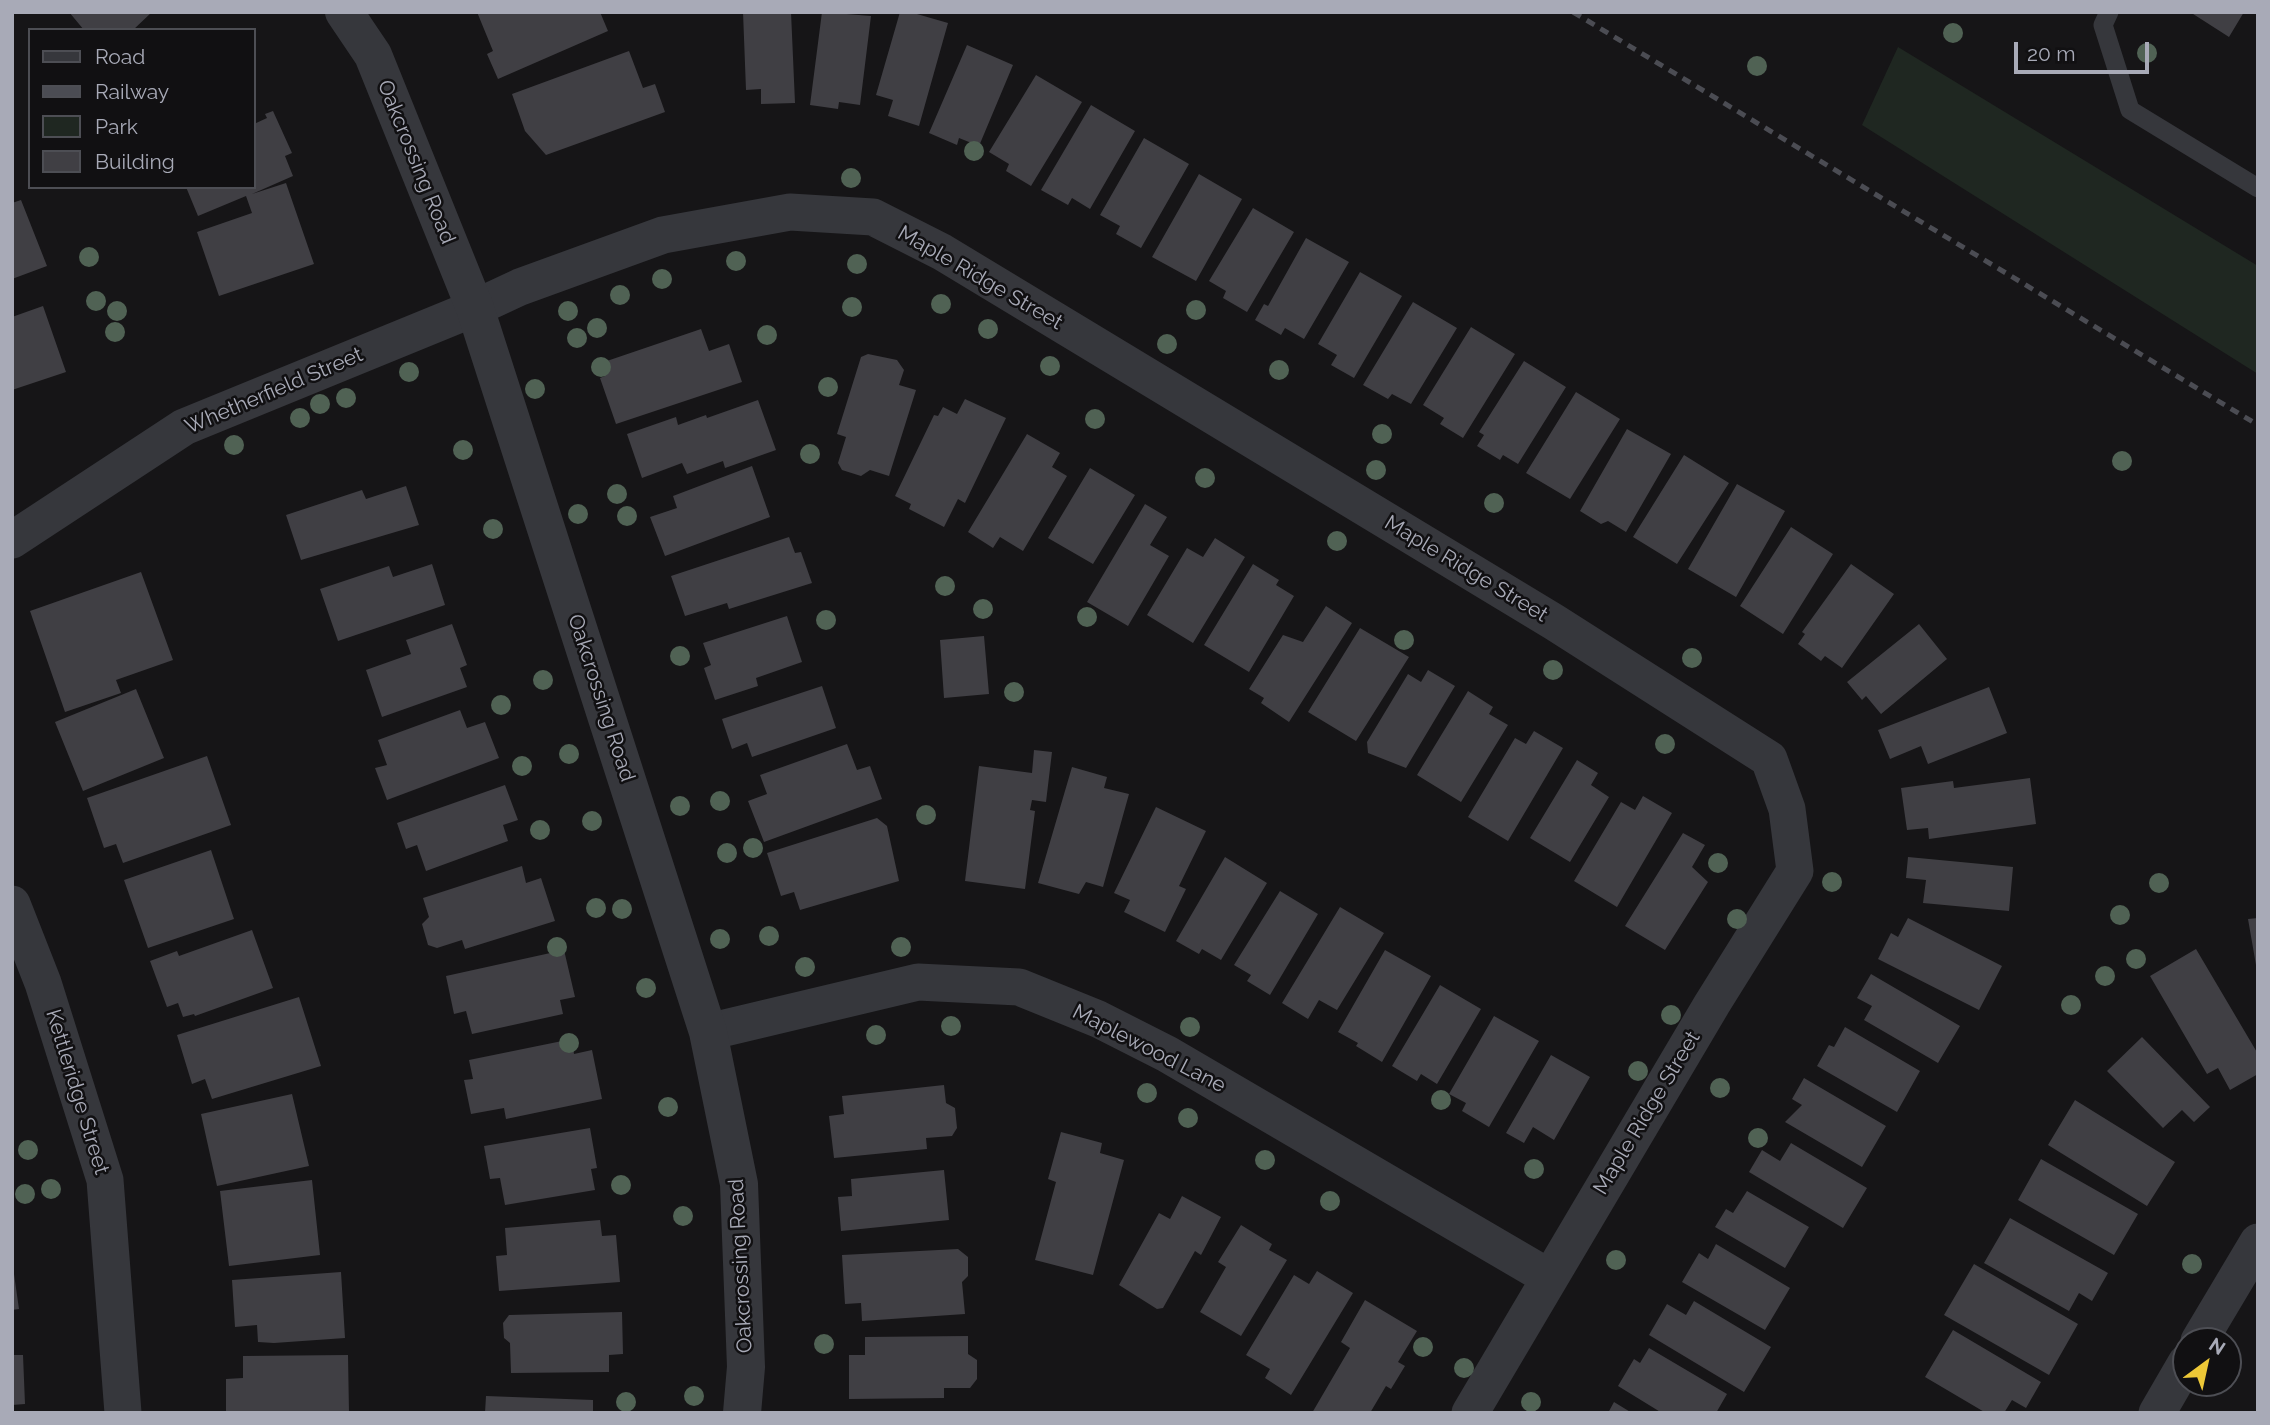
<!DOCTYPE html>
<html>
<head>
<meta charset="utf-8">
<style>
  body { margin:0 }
  #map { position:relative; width:2270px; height:1425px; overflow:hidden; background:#161517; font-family:Raleway,sans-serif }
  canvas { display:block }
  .frame { position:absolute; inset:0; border:14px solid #a8aab7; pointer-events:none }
  .legend { position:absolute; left:28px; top:28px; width:228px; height:161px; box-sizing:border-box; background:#111012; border:2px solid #4d4e54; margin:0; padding:9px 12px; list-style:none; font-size:21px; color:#a8aab7 }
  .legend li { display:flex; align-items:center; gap:14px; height:35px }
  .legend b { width:35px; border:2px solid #4d4e54 }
  .north { position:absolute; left:2172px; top:1327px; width:70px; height:70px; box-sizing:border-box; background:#111012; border:2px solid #4d4e54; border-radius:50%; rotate:33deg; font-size:19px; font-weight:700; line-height:28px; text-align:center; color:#a8aab7 }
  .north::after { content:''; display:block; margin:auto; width:24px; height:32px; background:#edc837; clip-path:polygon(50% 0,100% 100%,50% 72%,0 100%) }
  .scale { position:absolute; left:2014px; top:42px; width:135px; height:32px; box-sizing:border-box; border:4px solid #a8aab7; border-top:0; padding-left:9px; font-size:21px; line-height:24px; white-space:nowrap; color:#a8aab7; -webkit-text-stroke:5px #111012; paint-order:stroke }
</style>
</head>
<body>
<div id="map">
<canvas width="2270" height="1425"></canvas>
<div class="frame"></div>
<ul class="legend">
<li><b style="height:9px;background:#36373c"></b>Road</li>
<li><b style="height:9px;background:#4b4c53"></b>Railway</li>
<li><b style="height:19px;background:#1f2721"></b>Park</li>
<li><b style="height:19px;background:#403f44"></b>Building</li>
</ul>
<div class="north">N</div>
<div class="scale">20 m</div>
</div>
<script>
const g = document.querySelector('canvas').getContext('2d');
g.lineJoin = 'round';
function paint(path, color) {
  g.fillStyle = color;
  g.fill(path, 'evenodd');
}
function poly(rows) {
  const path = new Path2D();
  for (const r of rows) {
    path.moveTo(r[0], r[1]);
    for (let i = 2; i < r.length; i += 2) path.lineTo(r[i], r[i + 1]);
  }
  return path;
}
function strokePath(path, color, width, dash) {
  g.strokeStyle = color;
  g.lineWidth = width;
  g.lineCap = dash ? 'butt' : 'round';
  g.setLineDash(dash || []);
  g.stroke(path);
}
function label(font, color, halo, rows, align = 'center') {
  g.font = font + ' Raleway,sans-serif';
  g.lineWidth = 5;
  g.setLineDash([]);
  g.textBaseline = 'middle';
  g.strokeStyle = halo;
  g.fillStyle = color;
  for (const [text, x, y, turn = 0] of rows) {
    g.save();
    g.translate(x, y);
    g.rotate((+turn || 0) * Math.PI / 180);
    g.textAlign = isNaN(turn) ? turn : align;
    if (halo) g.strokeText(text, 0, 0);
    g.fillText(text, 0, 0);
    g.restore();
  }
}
paint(poly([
  [1898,47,2258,266,2258,374,1862,125]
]), '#1f2721');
paint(poly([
  [69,12,152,12,133,30,84,30],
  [477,12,600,12,608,31,498,79,487,54,493,51],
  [743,12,791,12,795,103,761,104,761,89,746,90],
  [822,12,871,16,860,105,839,102,838,109,810,105],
  [900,12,910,12,948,23,919,126,888,116,893,100,876,95],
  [2190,12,2244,12,2229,37],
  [967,45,1013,65,979,146,959,138,957,145,929,133],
  [629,51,643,88,655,84,665,112,546,155,525,131,512,94],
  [1036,75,1082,102,1031,186,1006,171,1009,164,989,152],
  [1091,105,1135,131,1090,209,1072,198,1068,205,1041,190],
  [273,111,292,153,285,156,293,176,252,194,286,183,314,264,219,296,197,232,252,213,246,196,198,216,186,187,254,187,254,124,267,118,265,114],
  [1144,138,1189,164,1141,248,1116,234,1120,226,1100,215],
  [1199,174,1242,199,1196,281,1152,257],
  [21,200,47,266,12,279,12,203],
  [1253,208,1294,232,1247,312,1223,298,1226,291,1209,281],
  [1306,238,1349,262,1304,339,1285,328,1281,335,1255,320,1264,304,1268,306],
  [1360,272,1402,296,1354,378,1331,365,1337,355,1318,344],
  [1413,302,1457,328,1411,404,1392,394,1388,399,1363,385],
  [43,306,66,372,12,390,12,317],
  [1471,327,1515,354,1463,438,1440,424,1444,418,1423,405],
  [701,329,709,351,729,344,742,382,616,424,600,378,605,376,601,363],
  [868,354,897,360,904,370,899,385,916,390,889,476,870,470,861,476,842,470,838,463,846,437,837,434,861,357],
  [1524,361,1566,387,1518,464,1503,455,1500,460,1477,446,1484,435,1479,432],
  [1576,392,1620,419,1570,499,1526,473],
  [965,399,1006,418,965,503,958,499,944,527,909,509,911,504,895,496,934,415,938,416,943,407,957,414],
  [758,400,776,450,725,468,723,461,687,474,682,463,642,478,627,434,676,417,678,425,706,415,707,418],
  [1627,429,1671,454,1626,532,1608,521,1601,524,1580,511],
  [1027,434,1060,453,1052,467,1067,476,1023,551,1000,537,993,548,968,532],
  [1684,455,1729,483,1677,564,1633,537],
  [752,466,770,517,665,556,650,517,677,508,673,496],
  [1090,468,1135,495,1093,564,1048,538],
  [1737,484,1785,511,1736,597,1688,569],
  [406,486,419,525,301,560,286,515,362,490,366,499],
  [1145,504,1167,517,1150,545,1169,556,1128,626,1087,602],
  [1791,527,1833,554,1783,634,1740,606],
  [789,537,795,553,801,552,812,583,729,609,727,603,685,616,671,576],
  [1215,538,1245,557,1193,643,1147,615,1187,548,1203,557],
  [432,564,445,605,338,641,320,589,389,566,393,577],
  [1253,564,1279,580,1276,585,1294,596,1249,672,1204,645],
  [1851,564,1894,594,1842,668,1825,656,1821,661,1798,644,1805,634,1802,632],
  [141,572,173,660,116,680,121,693,65,712,30,611],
  [1326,606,1352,623,1289,722,1261,703,1264,698,1249,689,1283,635,1303,642],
  [787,616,802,662,756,678,758,686,715,700,704,668,711,665,703,643],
  [452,624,467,665,460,668,467,687,382,717,366,670,411,654,406,640],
  [1919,624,1947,659,1881,714,1866,696,1862,700,1847,682],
  [1360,628,1409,657,1356,741,1308,712],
  [984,636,989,694,944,698,940,640],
  [1428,670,1455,686,1406,768,1368,753,1367,742,1408,674,1421,682],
  [822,686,836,728,752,757,747,743,732,749,722,719],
  [1989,687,2007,733,1928,764,1921,746,1890,759,1878,730],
  [136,689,164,758,83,791,55,722],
  [1468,691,1493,707,1489,714,1508,725,1461,802,1417,775],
  [460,710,467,728,485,722,499,758,387,800,375,768,387,765,378,740],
  [1534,731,1563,748,1508,841,1468,817,1515,738,1526,744],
  [847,744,857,770,870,766,882,799,764,842,748,801,767,794,760,775],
  [1034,750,1052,752,1046,802,1032,800,1030,810,1035,811,1025,889,965,881,979,766,1032,773],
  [207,756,231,825,123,863,116,844,104,848,87,798],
  [1577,760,1598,773,1591,785,1609,797,1570,862,1530,838],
  [1072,767,1107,777,1104,788,1129,794,1103,887,1086,882,1079,894,1038,883],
  [2030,778,2036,824,1929,839,1928,828,1907,830,1901,788,1953,781,1954,788],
  [505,785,518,820,503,825,508,841,426,871,417,845,406,849,397,823],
  [1643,796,1672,813,1617,907,1574,881,1621,802,1635,810],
  [1156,807,1206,831,1179,886,1186,889,1165,932,1124,912,1130,900,1114,893],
  [877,818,887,826,899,881,800,910,794,892,781,896,767,853],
  [1683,833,1705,845,1692,867,1708,882,1665,950,1625,926],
  [211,850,234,919,148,948,124,880],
  [1225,857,1267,883,1221,960,1202,949,1199,954,1176,941],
  [1908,857,2013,867,2009,911,1923,903,1926,880,1906,878],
  [522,866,526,883,541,878,555,921,465,949,462,940,437,948,428,945,422,924,429,917,423,898],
  [1280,891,1318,914,1270,995,1247,981,1251,975,1234,965],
  [1340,907,1384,933,1337,1010,1319,1000,1308,1019,1282,1003],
  [1908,918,2002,966,1979,1010,1878,959,1891,933,1898,937],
  [2258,918,2258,965,2256,965,2248,919],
  [252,930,273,988,195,1016,194,1014,183,1017,178,1003,167,1007,150,961,177,951,179,956],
  [2196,949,2258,1054,2258,1074,2230,1090,2218,1068,2207,1074,2150,976],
  [564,950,575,997,560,1000,563,1014,472,1034,466,1011,454,1014,446,976],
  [1385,950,1431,976,1382,1062,1356,1046,1358,1043,1338,1032],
  [1871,974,1960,1026,1938,1063,1864,1020,1872,1006,1857,998],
  [1440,985,1481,1009,1437,1084,1421,1074,1417,1081,1392,1066],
  [299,997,321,1066,212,1099,205,1079,192,1084,177,1035],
  [1494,1016,1539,1041,1489,1127,1462,1111,1466,1103,1449,1094],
  [1845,1027,1920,1071,1897,1112,1817,1066,1829,1045,1834,1047],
  [2142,1037,2210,1107,2194,1122,2182,1110,2163,1128,2107,1071],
  [572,1039,574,1054,592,1050,602,1099,506,1119,504,1108,471,1114,464,1080,473,1079,469,1060],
  [1551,1055,1590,1077,1554,1140,1533,1127,1524,1143,1506,1133],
  [1804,1078,1886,1126,1862,1167,1785,1122,1802,1105,1792,1099],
  [944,1085,946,1103,955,1108,957,1128,952,1136,926,1138,927,1149,834,1158,829,1116,844,1114,842,1096],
  [292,1094,309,1166,217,1186,201,1114],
  [2075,1100,2175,1162,2147,1206,2048,1145],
  [590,1128,597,1168,591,1169,595,1190,505,1205,500,1178,490,1179,484,1146],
  [1061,1132,1102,1143,1100,1153,1124,1160,1093,1275,1035,1260,1056,1182,1048,1179],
  [1791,1143,1867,1188,1843,1228,1749,1172,1762,1150,1780,1161],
  [2041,1159,2138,1214,2114,1255,2018,1200],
  [944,1170,949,1220,841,1231,838,1197,852,1196,851,1179],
  [312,1180,320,1255,229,1266,220,1191],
  [1747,1191,1809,1227,1785,1268,1715,1227,1726,1209,1733,1213],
  [1182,1196,1221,1217,1201,1255,1195,1251,1163,1308,1157,1309,1119,1285,1159,1213,1170,1219],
  [2010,1218,2108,1273,2092,1301,2079,1293,2069,1311,1984,1263],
  [600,1220,602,1236,616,1235,620,1282,499,1291,496,1256,507,1255,505,1228],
  [1241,1225,1272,1244,1269,1250,1287,1260,1241,1336,1200,1312,1226,1267,1218,1262],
  [1716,1244,1790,1288,1765,1330,1682,1282,1699,1253,1708,1259],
  [958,1249,968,1257,968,1276,962,1282,965,1314,862,1321,861,1303,845,1304,842,1255],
  [1974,1264,2078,1324,2049,1375,1944,1315],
  [1317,1271,1353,1293,1291,1395,1265,1378,1270,1369,1246,1355,1294,1275,1309,1284],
  [341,1272,345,1338,274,1343,258,1342,257,1325,235,1327,232,1280],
  [12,1274,14,1274,19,1309,12,1310],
  [1365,1300,1417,1331,1398,1362,1405,1366,1391,1389,1386,1386,1370,1413,1312,1413,1350,1348,1341,1342],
  [1694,1301,1771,1347,1744,1392,1649,1335,1667,1304,1686,1315],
  [622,1312,623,1354,609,1355,609,1372,511,1373,510,1343,504,1338,503,1323,509,1315],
  [1953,1330,2041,1382,2026,1408,2012,1400,2004,1413,1986,1413,1925,1377],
  [968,1336,968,1354,977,1360,977,1379,970,1388,944,1388,944,1398,849,1399,849,1355,865,1355,865,1337],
  [1649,1348,1727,1394,1716,1413,1662,1413,1618,1386,1634,1359,1640,1363],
  [12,1355,23,1355,25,1404,12,1405],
  [348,1355,349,1413,226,1413,226,1379,243,1378,243,1356],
  [486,1396,593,1400,593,1413,485,1413],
  [1614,1402,1632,1413,1608,1413]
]), '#403f44');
strokePath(poly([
  [2109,12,2103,25,2130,110,2258,188]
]), '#36373c', 19);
strokePath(poly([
  [12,540,184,427,475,308,520,287,663,235,790,212,873,217,942,252,1554,622,1769,759,1787,809,1795,871,1712,1004,1470,1413],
  [12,904,43,983,105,1180,123,1413],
  [708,1032,918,982,1019,987,1098,1019,1167,1054,1550,1278],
  [2199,1341,2258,1242],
  [2157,1413,2186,1363]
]), '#36373c', 37);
strokePath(poly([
  [344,12,373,55,475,308,708,1032,739,1184,746,1367,742,1413]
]), '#36373c', 38);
strokePath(poly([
  [1573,12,2258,425]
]), '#4b4c53', 5, [9, 7]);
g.fillStyle = '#506254';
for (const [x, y] of [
  [1953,33],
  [2147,53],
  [1757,66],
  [974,151],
  [851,178],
  [89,257],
  [736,261],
  [857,264],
  [662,279],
  [620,295],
  [96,301],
  [941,304],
  [852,307],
  [1196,310],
  [117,311],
  [568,311],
  [597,328],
  [988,329],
  [115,332],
  [767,335],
  [577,338],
  [1167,344],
  [1050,366],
  [601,367],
  [1279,370],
  [409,372],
  [828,387],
  [535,389],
  [346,398],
  [320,404],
  [300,418],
  [1095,419],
  [1382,434],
  [234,445],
  [463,450],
  [810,454],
  [2122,461],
  [1376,470],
  [1205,478],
  [617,494],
  [1494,503],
  [578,514],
  [627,516],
  [493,529],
  [1337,541],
  [945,586],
  [983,609],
  [1087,617],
  [826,620],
  [1404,640],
  [680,656],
  [1692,658],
  [1553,670],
  [543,680],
  [1014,692],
  [501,705],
  [1665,744],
  [569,754],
  [522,766],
  [720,801],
  [680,806],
  [926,815],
  [592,821],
  [540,830],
  [753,848],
  [727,853],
  [1718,863],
  [1832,882],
  [2159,883],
  [596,908],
  [622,909],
  [2120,915],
  [1737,919],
  [769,936],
  [720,939],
  [557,947],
  [901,947],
  [2136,959],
  [805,967],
  [2105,976],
  [646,988],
  [2071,1005],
  [1671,1015],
  [951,1026],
  [1190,1027],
  [876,1035],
  [569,1043],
  [1638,1071],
  [1720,1088],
  [1147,1093],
  [1441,1100],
  [668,1107],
  [1188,1118],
  [1758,1138],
  [28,1150],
  [1265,1160],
  [1534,1169],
  [621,1185],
  [51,1189],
  [25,1194],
  [1330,1201],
  [683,1216],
  [1616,1260],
  [2192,1264],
  [824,1344],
  [1423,1347],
  [1464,1368],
  [694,1396],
  [626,1402],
  [1531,1402]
]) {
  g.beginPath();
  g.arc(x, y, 10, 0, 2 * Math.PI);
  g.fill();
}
label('21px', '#a8aab7', '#111012', [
  ["Oakcrossing Road",416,162,68],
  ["Maple Ridge Street",980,278,30],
  ["Whetherfield Street",274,391,-23],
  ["Maple Ridge Street",1466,569,31],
  ["Oakcrossing Road",601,698,72],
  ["Maplewood Lane",1149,1049,27],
  ["Kettleridge Street",77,1092,73],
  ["Maple Ridge Street",1647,1113,-59],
  ["Oakcrossing Road",741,1266,-93]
]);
</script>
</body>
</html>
